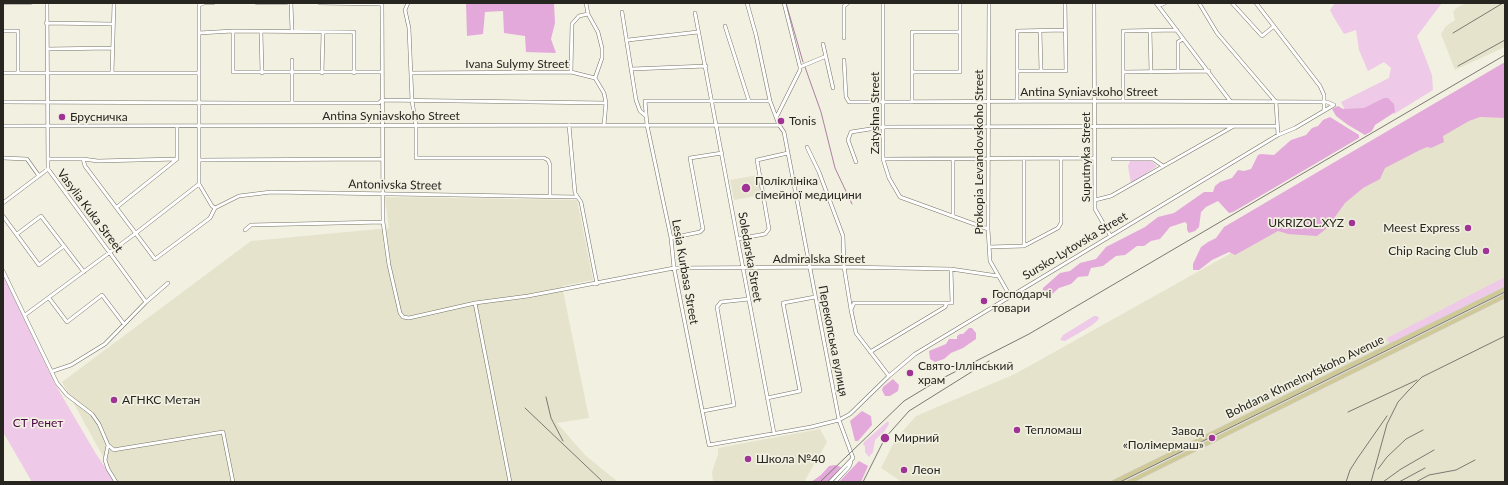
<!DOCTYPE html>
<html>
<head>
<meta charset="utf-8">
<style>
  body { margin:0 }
  #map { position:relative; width:1508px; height:485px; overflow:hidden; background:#f2f0e1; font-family:Lato,sans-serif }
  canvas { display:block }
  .frame { position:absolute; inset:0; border:4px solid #262520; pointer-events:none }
</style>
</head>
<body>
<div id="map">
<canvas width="1508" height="485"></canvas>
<div class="frame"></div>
</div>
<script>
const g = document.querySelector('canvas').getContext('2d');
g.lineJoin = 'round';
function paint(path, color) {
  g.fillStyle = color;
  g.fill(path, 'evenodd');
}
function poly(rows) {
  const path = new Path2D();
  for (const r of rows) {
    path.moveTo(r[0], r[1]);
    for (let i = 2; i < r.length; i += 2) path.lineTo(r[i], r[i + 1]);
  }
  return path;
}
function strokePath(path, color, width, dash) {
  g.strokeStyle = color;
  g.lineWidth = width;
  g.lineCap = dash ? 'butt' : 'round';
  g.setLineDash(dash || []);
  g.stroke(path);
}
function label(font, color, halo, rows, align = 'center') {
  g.font = font + ' Lato,sans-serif';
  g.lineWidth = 3.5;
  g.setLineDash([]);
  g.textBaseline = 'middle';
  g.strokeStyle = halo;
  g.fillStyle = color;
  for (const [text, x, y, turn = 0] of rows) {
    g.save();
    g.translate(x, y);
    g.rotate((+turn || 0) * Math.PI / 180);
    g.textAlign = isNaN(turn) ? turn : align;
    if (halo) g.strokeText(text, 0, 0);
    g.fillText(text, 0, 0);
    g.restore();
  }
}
paint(poly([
  [1466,3,1505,3,1505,47,1455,70,1441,34,1446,26,1455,20,1453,12,1456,8],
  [1505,100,1505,482,902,482,881,468,895,440,916,416,1015,374],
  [758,175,761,195,734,200,730,180],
  [385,197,577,200,593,280,562,286,589,418,557,423,585,455,618,482,117,482,62,382,251,241,389,228],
  [820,429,827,442,804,482,713,482,712,472,718,454,718,448]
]), '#e6e3cd');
paint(poly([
  [1335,3,1442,3,1417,36,1432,75,1433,90,1394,114,1386,99,1370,107,1346,112,1341,102,1389,78,1391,68,1384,62,1368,71,1359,50,1356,30,1344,34,1333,16,1330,10],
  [1130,161,1151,161,1157,166,1131,184,1128,166],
  [3,275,55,384,96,454,115,482,32,482,3,432],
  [1505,277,1505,286,1390,344,1387,338],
  [1094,316,1097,316,1099,318,1098,320,1091,326,1065,341,1060,340,1063,335],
  [888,421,889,424,884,432,875,440,873,452,869,457,865,452,865,446,863,445,864,442]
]), '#eec9e8');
paint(poly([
  [466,3,554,3,555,23,551,39,556,53,526,52,525,36,504,33,503,11,485,12,483,34,467,36],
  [1505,62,1505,118,1480,117,1469,121,1443,136,1444,142,1431,148,1427,147,1420,150,1385,168,1380,179,1363,188,1345,203,1327,228,1317,236,1288,234,1278,231,1235,255,1229,252,1212,260,1199,270,1193,270,1193,264,1201,247,1208,242,1216,238,1224,227],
  [1384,98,1388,98,1394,104,1395,112,1375,125,1372,131,1365,135,1348,125,1336,116,1332,109,1338,106,1343,109,1364,108],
  [1330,117,1359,135,1359,138,1233,212,1229,213,1218,201,1206,207,1201,212,1199,227,1195,231,1189,233,1187,230,1187,224,1185,222,1170,227,1160,239,1151,241,1144,246,1137,246,1125,255,1116,256,1103,266,1091,268,1088,276,1078,277,1071,284,1059,288,1050,296,1041,298,1043,288,1060,273,1070,271,1080,263,1096,259,1106,247,1145,227,1158,217,1174,213,1204,192,1213,192,1215,186,1220,182,1232,178,1238,170,1244,171,1251,169,1258,155,1261,154,1274,155,1291,140,1306,135,1312,128,1318,126,1323,120],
  [969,328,972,328,976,333,976,339,963,348,951,353,944,359,935,362,930,359,929,351,946,344,949,339,957,339,957,336,960,334,963,334],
  [893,379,899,385,898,391,890,396,885,396,882,390,883,387],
  [862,411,871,416,872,425,858,441,855,441,850,421],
  [859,461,868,466,861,482,839,482],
  [835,465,841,467,829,482,811,482,821,475,829,466]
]), '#e4a9db');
strokePath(poly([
  [786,3,803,62],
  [805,67,821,112,835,168,852,204]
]), '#aa80a2', 1);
const minor = poly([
  [3,3,30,3],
  [47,3,48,169,146,302],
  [204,3,199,5,199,184,212,206,215,208],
  [207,3,213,3],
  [257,3,286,3],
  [291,3,292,31],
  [320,3,382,4],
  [382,3,383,222,389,265,400,313,403,317,409,318,475,303,528,296,674,268,844,267,951,269,998,276],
  [408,3,405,10,409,28,412,101,416,125,416,158,544,158,548,160,550,165,550,196],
  [586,3,588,14,598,32,602,48,602,58,595,78],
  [747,3,756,35,770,101,779,125,784,132,839,420,853,458],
  [784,3,800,67],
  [883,3,883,159,889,178,900,197,988,229],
  [989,3,988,229,990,261,1010,296],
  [1094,3,1095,209,1110,235],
  [1156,3,1231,102],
  [1199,3,1217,33,1276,102,1278,135],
  [1232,3,1262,36,1273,27],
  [1256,3,1320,86,1324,95,1324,110],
  [1158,6,1165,3],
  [622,12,636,100,640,111,646,116],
  [695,13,774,433],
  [46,23,113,24],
  [725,26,749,101],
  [3,31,18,31,18,73],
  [233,31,233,72,381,72],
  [1040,31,1041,71],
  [1150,31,1151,72],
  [261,32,262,73],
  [199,33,233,31,354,32,354,73],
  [844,38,844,6,848,3],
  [628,40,698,32],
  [823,44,833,88],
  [47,49,112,48],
  [844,60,846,97,849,102,852,102,1095,101,1327,102,1334,105],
  [632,69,706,66],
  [1017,71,1066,71,1065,3],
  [571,72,572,24,579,16,588,14],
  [912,72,960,72,960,3],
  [1123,72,1209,71],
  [1178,72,1178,42,1183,39],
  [3,73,199,73],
  [112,73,114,3],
  [322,73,323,32],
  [411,73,571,72,595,78,604,93,606,103,604,125],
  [770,101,645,101,647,125,671,238,674,268,709,445,811,427,839,420,850,414,889,376,915,354,1278,135,1295,128,1334,105],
  [1017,101,1017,31,1065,30],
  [1123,101,1123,31,1177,30],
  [3,102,248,103,379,103,382,100,606,103],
  [292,102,292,60],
  [912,102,912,32,960,32],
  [777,116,800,70,800,67,824,57],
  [569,125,575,193,581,202,597,284],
  [3,126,779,125],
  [807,147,819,172,843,236,844,267,851,310,854,303,952,303,951,269],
  [3,158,27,159,39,176],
  [48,159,83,159,98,161,177,159],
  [83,159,85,166,155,259,210,218,215,208],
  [883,159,1094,158],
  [953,159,953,216],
  [1024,159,1024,246],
  [1113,159,1153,159,1163,166],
  [200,160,382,159],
  [856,162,848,140,851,132,883,127,1277,126],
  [1095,200,1111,196,1234,126],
  [3,203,48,169],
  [117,207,177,159,177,126],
  [215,208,239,196,271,192,577,197],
  [3,216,39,265,64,246],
  [245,230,251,225,383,222],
  [17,234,41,216,84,272],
  [671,238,700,232,703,229,690,158,722,153],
  [738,239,765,234,769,229,757,160,788,153],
  [989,247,1024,246,1058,228,1061,223,1061,158],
  [3,271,57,383,67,395,92,414,99,424,108,445,114,450,119,449,223,432,233,482],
  [49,298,67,322,102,295,124,324],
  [475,303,510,482],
  [851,310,856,333,889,376],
  [25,315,136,233,199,184],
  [870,352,945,307,947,303],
  [53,371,71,365,105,344,146,302,168,283],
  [767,398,800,391,783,303,815,297],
  [703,411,734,405,717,307,721,302,749,299],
  [108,445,105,460,108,469,116,482],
  [830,482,853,458],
  [835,482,849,467,851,462]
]);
const major = poly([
  [1114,482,1505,289],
  [1129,482,1505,296]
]);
strokePath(minor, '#757366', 4);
strokePath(major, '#d4d3d2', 5);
strokePath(minor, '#fff', 3);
strokePath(major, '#cfc897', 4);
strokePath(poly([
  [1120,482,1505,292]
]), '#7b7970', 1);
strokePath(poly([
  [1453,33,1503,3],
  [1458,66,1505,40],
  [546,397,551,418,563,441],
  [525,408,603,482],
  [1348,412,1417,380],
  [1378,469,1387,457,1406,439,1423,430],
  [544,482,574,482],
  [820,482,904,401,937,381,1029,334,1505,55],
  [863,482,885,438,909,411,989,361],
  [1346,482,1350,470,1357,459,1387,416],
  [1371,482,1387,424,1398,402,1408,391,1422,377,1505,336],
  [1383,482,1401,469,1434,450],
  [1399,482,1425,468],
  [1416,482,1429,475,1456,470,1475,460]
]), '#7b7970', 1);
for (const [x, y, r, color] of [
  [62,117,4,"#9f3495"],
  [781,121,4,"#9f3495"],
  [746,188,5,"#9f3495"],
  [1352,223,4,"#9f3495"],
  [1468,228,4,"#9f3495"],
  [1486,251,4,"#9f3495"],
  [984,301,4,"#9f3495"],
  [910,373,4,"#9f3495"],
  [114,400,4,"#9f3495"],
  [1017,430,4,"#9f3495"],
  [885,438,5,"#9f3495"],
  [1212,438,4,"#9f3495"],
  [748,459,4,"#9f3495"],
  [904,470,4,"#9f3495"]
]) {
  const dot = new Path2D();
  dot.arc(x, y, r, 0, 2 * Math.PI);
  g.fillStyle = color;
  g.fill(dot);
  strokePath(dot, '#f2f0e1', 1.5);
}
label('12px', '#262520', '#f2f0e1', [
  ["Ivana Sulymy Street",517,64],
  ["Antina Syniavskoho Street",1089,92],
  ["Zatyshna Street",875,113,-90],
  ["Antina Syniavskoho Street",391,116],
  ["Prokopia Levandovskoho Street",979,152,-90],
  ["Suputnyka Street",1086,157,-90],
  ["Antonivska Street",395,185,1],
  ["Vasylia Kuka Street",90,211,53],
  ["Sursko-Lytovska Street",1075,246,-31],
  ["Soledarska Street",750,257,80],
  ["Admiralska Street",819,259],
  ["Lesia Kurbasa Street",685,272,80],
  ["Перекопська вулиця",833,341,79],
  ["Bohdana Khmelnytskoho Avenue",1305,377,-26]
]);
label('12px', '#262520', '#f2f0e1', [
  ["Брусничка",70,117],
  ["Tonis",789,121],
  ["Поліклініка",755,181],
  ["сімейної медицини",755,195],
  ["UKRIZOL.XYZ",1344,223,"right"],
  ["Meest Express",1460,228,"right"],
  ["Chip Racing Club",1478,251,"right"],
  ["Господарчі",992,294],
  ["товари",992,308],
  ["Свято-Іллінський",918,366],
  ["храм",918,380],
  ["АГНКС Метан",122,400],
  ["Тепломаш",1025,430],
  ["Завод",1204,431,"right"],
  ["«Полімермаш»",1204,445,"right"],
  ["Мирний",894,438],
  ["Школа №40",756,459],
  ["Леон",912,470]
], 'left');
label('12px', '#4d0648', '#f2f0e1', [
  ["СТ Ренет",38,423]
]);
</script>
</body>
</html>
